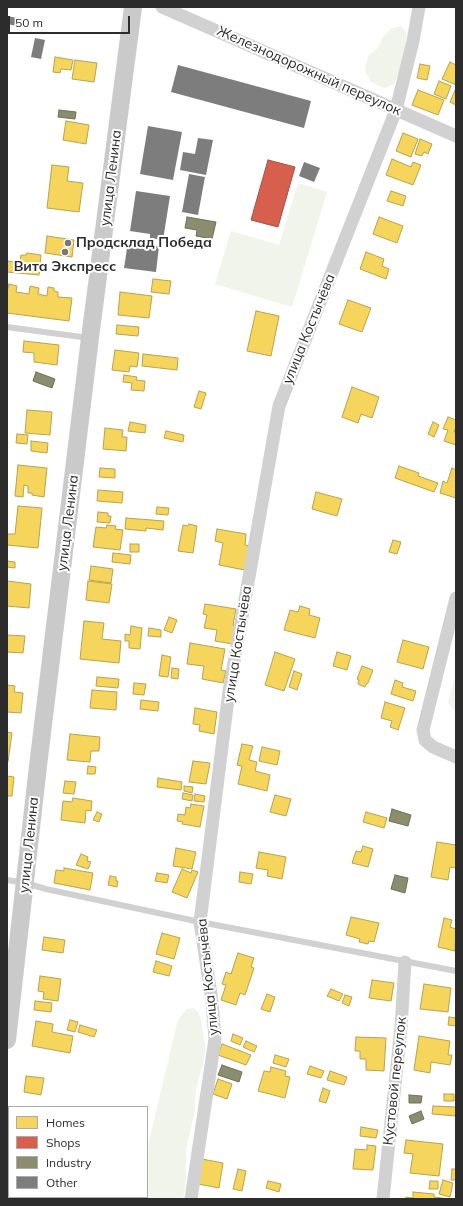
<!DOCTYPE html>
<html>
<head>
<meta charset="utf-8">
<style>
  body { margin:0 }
  #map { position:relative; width:463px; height:1206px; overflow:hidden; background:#fff; font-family:Mulish,sans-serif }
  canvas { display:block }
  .frame { position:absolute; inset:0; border:8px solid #2c2c2c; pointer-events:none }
  .legend { position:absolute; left:8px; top:1106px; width:140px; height:92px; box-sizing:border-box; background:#fff; border:1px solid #ababab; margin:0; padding:5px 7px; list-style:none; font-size:12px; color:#2c2c2c }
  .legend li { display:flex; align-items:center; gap:8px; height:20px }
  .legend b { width:20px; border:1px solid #ababab }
  .scale { position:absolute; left:8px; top:16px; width:122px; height:18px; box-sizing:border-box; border:2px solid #2c2c2c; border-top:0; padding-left:5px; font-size:12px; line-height:14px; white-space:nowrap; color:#2c2c2c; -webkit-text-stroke:3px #fff; paint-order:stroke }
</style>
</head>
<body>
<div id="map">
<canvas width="463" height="1206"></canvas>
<div class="frame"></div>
<ul class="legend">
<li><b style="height:11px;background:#f6d55c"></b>Homes</li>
<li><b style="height:11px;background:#d6604d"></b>Shops</li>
<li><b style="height:11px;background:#8c8c6e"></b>Industry</li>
<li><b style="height:11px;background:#7d7d7d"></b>Other</li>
</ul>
<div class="scale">50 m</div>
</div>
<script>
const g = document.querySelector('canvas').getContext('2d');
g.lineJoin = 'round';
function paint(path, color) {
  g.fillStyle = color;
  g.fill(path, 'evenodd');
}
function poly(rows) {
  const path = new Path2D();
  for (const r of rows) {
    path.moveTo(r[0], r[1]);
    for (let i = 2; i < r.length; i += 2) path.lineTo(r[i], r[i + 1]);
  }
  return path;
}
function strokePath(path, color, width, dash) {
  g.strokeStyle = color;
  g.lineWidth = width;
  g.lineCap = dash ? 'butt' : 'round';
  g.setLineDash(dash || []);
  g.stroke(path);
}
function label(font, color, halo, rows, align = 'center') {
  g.font = font + ' Mulish,sans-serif';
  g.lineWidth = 4;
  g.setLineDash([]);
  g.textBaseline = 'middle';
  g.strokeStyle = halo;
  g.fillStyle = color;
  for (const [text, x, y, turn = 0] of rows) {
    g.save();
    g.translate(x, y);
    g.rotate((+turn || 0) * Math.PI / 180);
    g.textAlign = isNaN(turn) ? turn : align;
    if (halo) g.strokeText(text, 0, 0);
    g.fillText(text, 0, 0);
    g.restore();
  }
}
paint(poly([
  [400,26,404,29,406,33,406,44,402,66,394,84,385,88,371,82,366,72,365,66,369,55,377,49,382,39,390,29],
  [298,183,327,192,292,307,215,284,231,231,279,245],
  [456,674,456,713,448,702],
  [193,1008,198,1012,201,1020,205,1045,205,1052,203,1065,196,1089,194,1115,186,1150,186,1183,184,1194,183,1199,139,1199,139,1197,147,1197,147,1154,150,1137,177,1023,183,1013,187,1009]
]), '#f0f4ea');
const homes = poly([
  [55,57,73,60,71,70,61,69,60,73,53,72,55,57],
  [75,60,97,63,94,82,72,79,75,60],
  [450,62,456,65,456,85,442,79,450,62],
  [420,64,430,66,427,80,417,78,420,64],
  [439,81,451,86,446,99,434,94,439,81],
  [456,88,456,105,450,102,456,88],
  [418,90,444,100,438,115,412,105,418,90],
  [66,121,89,125,86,144,63,140,66,121],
  [403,133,418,139,411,157,396,151,403,133],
  [420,139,432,144,428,154,424,152,422,156,415,154,420,139],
  [392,159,411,167,413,162,421,165,413,185,386,175,392,159],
  [52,165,69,167,67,181,83,183,79,212,47,208,52,165],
  [391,191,406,196,403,206,387,201,391,191],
  [379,217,403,226,397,243,373,234,379,217],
  [47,236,74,240,72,257,45,253,47,236],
  [366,252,384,259,382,266,389,269,386,279,360,269,366,252],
  [27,253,41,255,40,265,20,262,21,255,26,255,27,253],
  [7,261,41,265,39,275,7,272,7,261],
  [153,279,171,281,169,294,151,292,153,279],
  [9,284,17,286,16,292,29,294,30,286,39,288,38,294,47,296,48,287,54,288,54,291,58,292,58,297,72,298,69,321,7,313,7,291,9,284],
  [120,292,152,296,149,318,118,315,120,292],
  [348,300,371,308,362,332,339,324,348,300],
  [256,311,279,316,271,356,247,351,256,311],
  [117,325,139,327,138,336,116,334,117,325],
  [24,341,59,345,57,365,34,362,34,353,23,352,24,341],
  [115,350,139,353,137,367,130,366,129,372,112,370,115,350],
  [143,354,178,358,177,370,142,366,143,354],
  [124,375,137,377,136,380,145,381,144,391,131,390,132,383,123,382,124,375],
  [352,387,379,397,372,418,361,414,358,423,342,417,352,387],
  [199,391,206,393,201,409,194,407,199,391],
  [27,410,52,412,50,435,25,433,27,410],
  [448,417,456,420,456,427,454,432,456,432,456,445,444,441,448,430,443,429,448,417],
  [130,422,146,425,145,433,128,431,130,422],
  [433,422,439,425,434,437,428,434,433,422],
  [105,428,123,430,122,437,127,437,126,451,103,449,105,428],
  [166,431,184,435,183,442,164,438,166,431],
  [17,434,28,435,27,444,16,443,17,434],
  [31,441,48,443,47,453,31,451,31,441],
  [18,465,47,468,44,497,32,495,32,493,28,493,28,486,24,485,23,497,15,496,18,465],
  [399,466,419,473,418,476,438,483,434,492,395,478,399,466],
  [100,468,115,469,115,478,99,477,100,468],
  [452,468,456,470,456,498,440,493,443,481,447,483,452,468],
  [98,490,123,492,122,503,97,501,98,490],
  [316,492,342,499,337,516,312,509,316,492],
  [18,506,42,508,38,548,7,545,7,534,15,534,18,506],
  [157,507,169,508,168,515,156,514,157,507],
  [98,512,108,513,108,516,111,516,110,523,97,522,98,512],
  [126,518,164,521,163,530,146,528,146,531,125,529,126,518],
  [189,524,197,526,193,553,178,551,183,525,188,526,189,524],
  [107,525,116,526,115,529,123,530,120,550,93,547,96,527,106,528,107,525],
  [217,529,246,534,245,545,249,546,245,570,219,565,223,543,215,541,217,529],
  [393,540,401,542,397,554,389,552,393,540],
  [130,544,139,544,139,552,130,552,130,544],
  [113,553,131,555,130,564,112,562,113,553],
  [7,561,15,562,15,568,7,567,7,561],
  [91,566,113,569,111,583,89,580,91,566],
  [7,581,31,584,29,608,7,606,7,581],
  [88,581,112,584,109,603,86,600,88,581],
  [205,604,236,609,233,625,236,626,233,644,215,641,217,630,204,628,207,615,203,614,205,604],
  [300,606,310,609,309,615,320,618,315,638,284,630,290,610,298,612,300,606],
  [169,617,177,620,172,633,164,630,169,617],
  [84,621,104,623,102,639,121,641,119,663,80,659,84,621],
  [131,626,142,628,140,649,129,648,129,641,125,641,125,634,130,635,131,626],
  [149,628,161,630,161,637,148,636,149,628],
  [7,635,25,636,23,653,7,652,7,635],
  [403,640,429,647,423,669,397,662,403,640],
  [190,643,225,649,221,670,226,671,223,683,202,679,204,666,187,664,190,643],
  [275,652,295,659,284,691,265,685,275,652],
  [337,652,351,656,347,670,333,666,337,652],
  [162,655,171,657,168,677,159,676,162,655],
  [362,666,373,670,368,683,367,683,365,687,358,684,359,680,357,679,362,666],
  [172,668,179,669,178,679,171,678,172,668],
  [294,671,302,674,297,690,289,687,294,671],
  [97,677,119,679,118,688,96,686,97,677],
  [395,680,403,683,402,687,416,691,413,701,391,694,395,680],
  [134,683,146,684,144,695,133,694,134,683],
  [7,685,15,686,14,692,23,693,21,713,7,712,7,685],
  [92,690,117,692,116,710,90,708,92,690],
  [141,700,159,702,158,711,140,709,141,700],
  [385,702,405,708,398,730,390,727,392,721,381,718,385,702],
  [195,708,217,712,214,734,199,731,200,725,193,724,195,708],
  [7,732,12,733,8,762,7,762,7,732],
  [70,734,100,737,99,751,91,751,90,762,67,760,70,734],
  [242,744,253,746,249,760,257,762,255,771,270,775,267,791,238,784,242,766,237,765,242,744],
  [262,747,280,751,277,765,259,761,262,747],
  [193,761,210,763,206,784,189,782,193,761],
  [88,766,96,767,95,774,87,774,88,766],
  [7,776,14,777,12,796,7,796,7,776],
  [158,778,182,782,181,790,157,787,158,778],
  [65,781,76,782,74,794,63,793,65,781],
  [184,786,193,787,192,793,184,791,184,786],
  [183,793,193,795,192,801,182,799,183,793],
  [195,794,205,796,204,802,194,801,195,794],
  [275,795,291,799,286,816,270,812,275,795],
  [73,798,92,801,91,811,86,810,85,823,61,820,63,801,72,802,73,798],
  [191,804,204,806,200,827,182,824,183,822,177,821,178,814,185,815,186,807,190,808,191,804],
  [97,812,102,814,99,822,93,820,97,812],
  [366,812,387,818,384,828,363,822,366,812],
  [437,842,456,845,456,868,450,867,448,880,431,877,437,842],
  [363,846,373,849,368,867,352,863,356,851,361,852,363,846],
  [176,848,196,852,192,869,173,866,176,848],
  [259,852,286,857,282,879,267,876,268,870,256,868,259,852],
  [81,854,88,857,87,861,91,862,88,869,76,865,81,854],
  [64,868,93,873,90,890,54,883,56,870,64,871,64,868],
  [182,869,191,873,192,870,198,872,187,898,172,892,182,869],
  [240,872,253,874,251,884,239,882,240,872],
  [157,873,169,875,167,883,155,881,157,873],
  [110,876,116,877,116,881,118,881,117,887,108,885,110,876],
  [351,917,379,923,374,942,369,941,368,944,359,942,360,939,346,935,351,917],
  [444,918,452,920,450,927,456,929,455,951,438,947,444,918],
  [162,933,180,938,174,959,156,954,162,933],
  [44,937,65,940,63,953,42,950,44,937],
  [238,953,254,958,251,967,254,968,245,995,240,993,236,1005,221,1000,226,985,222,984,226,972,231,974,238,953],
  [156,961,172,966,169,976,153,972,156,961],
  [40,976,61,979,58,1001,43,999,44,992,38,991,40,976],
  [372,980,394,983,391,1001,369,998,372,980],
  [424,984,451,988,448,1012,420,1009,424,984],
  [331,989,343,994,339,1001,327,996,331,989],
  [267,994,275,997,270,1012,261,1009,267,994],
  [345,995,352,997,349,1006,342,1003,345,995],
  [35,1001,52,1003,51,1012,34,1010,35,1001],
  [449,1017,456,1018,456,1026,448,1025,449,1017],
  [70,1020,78,1022,75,1032,67,1030,70,1020],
  [36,1021,53,1024,52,1032,73,1036,70,1053,32,1046,36,1021],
  [80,1025,97,1030,94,1037,78,1032,80,1025],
  [233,1034,243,1038,240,1045,231,1041,233,1034],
  [419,1036,450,1041,448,1055,452,1055,450,1065,431,1062,430,1073,414,1070,419,1036],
  [356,1037,386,1038,384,1071,366,1070,366,1059,360,1059,360,1051,355,1051,356,1037],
  [246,1041,257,1046,254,1052,243,1047,246,1041],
  [222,1044,251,1055,246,1065,218,1055,222,1044],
  [275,1055,289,1059,286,1067,273,1063,275,1055],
  [310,1066,324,1071,321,1078,307,1074,310,1066],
  [271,1067,286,1071,285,1076,290,1077,285,1098,258,1091,264,1071,270,1072,271,1067],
  [330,1071,347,1077,344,1085,327,1080,330,1071],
  [26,1076,44,1078,41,1095,24,1092,26,1076],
  [218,1079,232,1084,227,1099,213,1094,218,1079],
  [323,1088,330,1091,326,1103,319,1101,323,1088],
  [444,1094,454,1094,454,1101,444,1101,444,1094],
  [433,1106,456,1107,456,1116,432,1114,433,1106],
  [361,1127,378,1130,376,1138,360,1136,361,1127],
  [406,1140,443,1144,439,1176,410,1173,413,1154,404,1153,406,1140],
  [367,1145,376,1146,373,1170,353,1169,355,1149,367,1150,367,1145],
  [202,1159,223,1163,219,1188,198,1184,202,1159],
  [238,1169,246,1171,242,1191,233,1189,238,1169],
  [452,1169,456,1169,456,1180,451,1180,452,1169],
  [443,1180,453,1183,450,1197,439,1194,443,1180],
  [268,1181,281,1184,279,1192,266,1188,268,1181],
  [430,1181,438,1181,438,1189,429,1189,430,1181],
  [413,1192,434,1194,434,1197,450,1199,405,1199,406,1197,413,1198,413,1192],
  [22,1197,45,1197,45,1199,21,1199,22,1197]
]);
paint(homes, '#f6d55c');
strokePath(homes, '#b9a24e', 1);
const shops = poly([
  [268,160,295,167,278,227,251,220,268,160]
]);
paint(shops, '#d6604d');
strokePath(shops, '#a35043', 1);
const industry = poly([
  [59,110,76,112,75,119,58,117,59,110],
  [187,217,216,222,212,239,196,236,197,230,185,228,187,217],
  [36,372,55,379,52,388,33,381,36,372],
  [392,809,411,815,408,826,389,821,392,809],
  [395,875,408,878,405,893,391,889,395,875],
  [222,1065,242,1072,239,1082,218,1075,222,1065],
  [409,1095,422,1096,421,1103,409,1103,409,1095],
  [421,1111,424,1119,412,1124,409,1116,421,1111]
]);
paint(industry, '#8c8c6e');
strokePath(industry, '#6f6f5a', 1);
paint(poly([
  [7,16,18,18,17,26,7,24],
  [35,38,45,40,41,59,31,57],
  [178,65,311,101,304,128,171,92],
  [148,126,182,132,173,180,140,174],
  [198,138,213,140,206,175,180,170,183,152,195,154],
  [304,162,320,168,314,182,299,176],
  [189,174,205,177,198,215,182,212],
  [136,191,170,196,163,240,150,238,150,234,130,231],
  [128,242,159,246,156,272,124,268]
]), '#7d7d7d');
strokePath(poly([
  [7,327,89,338],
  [7,880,25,883,46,889,200,922,456,971]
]), '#d1d1d1', 6);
strokePath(poly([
  [162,7,456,136],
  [456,598,423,730,425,740,433,747,456,757],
  [191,1199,215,1039,212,1001,200,922,229,691,279,406,396,110,413,41,419,7],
  [383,1199,401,1027,405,962]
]), '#d1d1d1', 13);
strokePath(poly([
  [7,1040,38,766,90,338,133,7]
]), '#cacaca', 18);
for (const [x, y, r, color] of [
  [68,243,4,"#767676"],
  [65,252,4,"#767676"]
]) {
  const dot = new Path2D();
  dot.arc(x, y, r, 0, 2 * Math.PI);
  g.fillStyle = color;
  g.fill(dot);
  strokePath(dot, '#fff', 1.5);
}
label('14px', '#2c2c2c', '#fff', [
  ["Железнодорожный переулок",309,71,24],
  ["улица Ленина",111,178,-83],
  ["улица Костычёва",309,329,-68],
  ["улица Ленина",68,523,-83],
  ["улица Костычёва",238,644,-81],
  ["улица Ленина",29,845,-84],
  ["улица Костычёва",208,977,-96],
  ["Кустовой переулок",395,1081,-84]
]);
label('bold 14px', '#2c2c2c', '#fff', [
  ["Продсклад Победа",76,243],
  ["Вита Экспресс",65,267,"center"]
], 'left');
</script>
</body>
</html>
